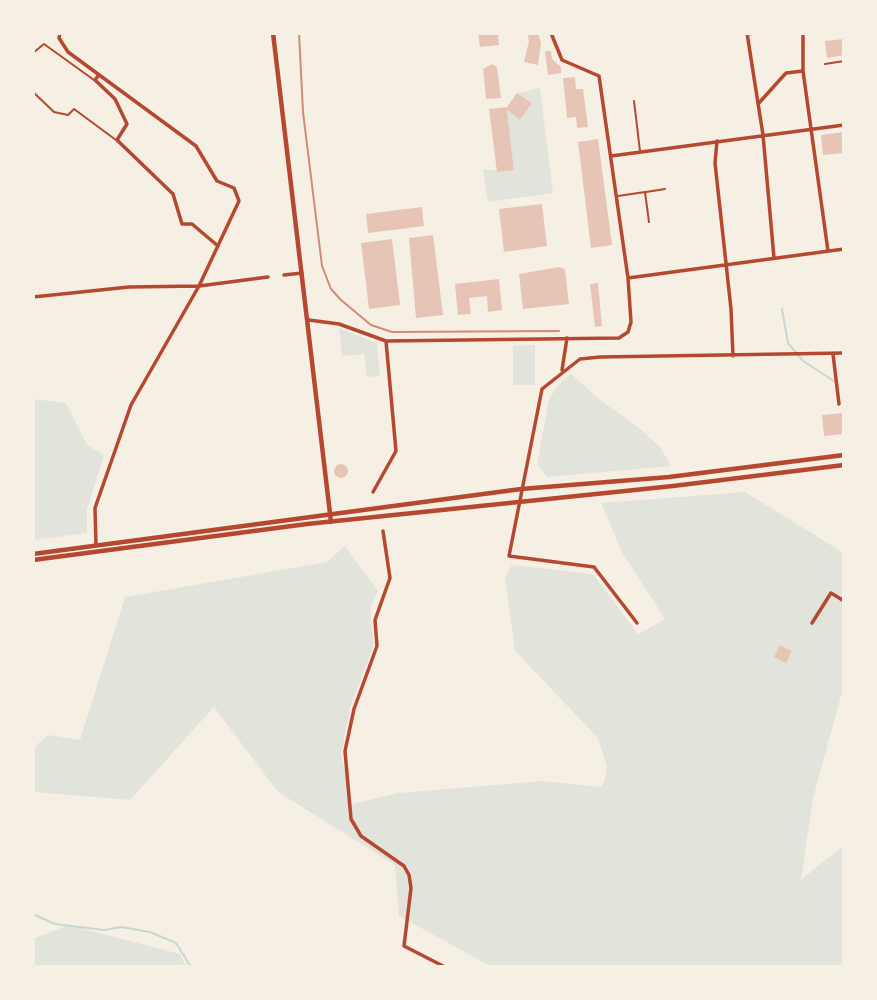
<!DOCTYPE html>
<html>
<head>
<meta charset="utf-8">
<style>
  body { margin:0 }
  #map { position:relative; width:877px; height:1000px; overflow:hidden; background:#f6efe4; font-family:"Work Sans",sans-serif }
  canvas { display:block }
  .frame { position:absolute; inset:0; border:35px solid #f6efe4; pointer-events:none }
</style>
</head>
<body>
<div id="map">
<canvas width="877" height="1000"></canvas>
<div class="frame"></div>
</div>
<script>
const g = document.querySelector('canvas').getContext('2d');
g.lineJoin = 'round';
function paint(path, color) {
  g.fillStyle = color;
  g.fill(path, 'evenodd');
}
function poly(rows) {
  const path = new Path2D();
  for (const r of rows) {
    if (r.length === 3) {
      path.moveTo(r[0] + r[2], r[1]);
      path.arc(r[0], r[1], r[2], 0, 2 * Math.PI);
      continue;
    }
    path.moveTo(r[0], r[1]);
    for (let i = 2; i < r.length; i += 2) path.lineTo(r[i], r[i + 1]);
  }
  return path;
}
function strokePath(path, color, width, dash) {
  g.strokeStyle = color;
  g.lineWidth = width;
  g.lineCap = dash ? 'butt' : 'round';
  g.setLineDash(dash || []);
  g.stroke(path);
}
paint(poly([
  [540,88,553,193,488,202,483,170,514,170,507,110,520,119,532,103,517,93],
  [339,328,377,343,380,376,367,377,364,354,342,356],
  [535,345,535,385,513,385,513,346],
  [571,374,600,400,638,427,661,448,671,466,547,477,537,464,549,399,560,383],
  [33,399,66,403,87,445,104,455,87,509,87,533,33,540],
  [745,492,844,553,844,685,813,798,801,880,844,845,844,967,492,967,399,916,395,865,278,792,214,707,130,800,33,792,33,748,48,735,80,740,125,597,327,562,345,546,378,591,370,608,374,645,351,705,341,754,352,804,398,793,543,781,600,787,604,783,607,767,598,738,515,651,505,577,512,565,593,574,638,634,665,619,622,552,601,503],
  [68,925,180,954,186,967,33,967,33,939]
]), '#e2e4dc');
strokePath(poly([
  [782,309,788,343,803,361,834,381],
  [33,914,55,924,104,930,121,927,150,932,176,943,191,967]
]), '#c9d6d2', 2);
paint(poly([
  [478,33,498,33,499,45,480,47],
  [527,33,538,33,541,43,538,65,524,62,529,41],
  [844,39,844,55,827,58,825,41],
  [545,51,551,51,552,59,561,67,561,73,548,75],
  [492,64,497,67,501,98,486,99,483,69],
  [575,77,576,89,583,89,588,127,577,128,576,117,567,118,563,78],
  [517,93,532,103,520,120,507,110,514,170,497,172,489,109,507,107],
  [844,132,844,153,823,155,821,135],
  [598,139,612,245,591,248,578,142],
  [542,204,547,246,504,252,499,209],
  [422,207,424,226,368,233,366,214],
  [433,235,443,315,416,318,409,238],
  [392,239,400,305,369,309,361,243],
  [559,267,565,269,569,304,523,309,519,274],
  [499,279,502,310,488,312,487,296,469,298,471,314,458,315,455,284],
  [598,283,602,326,595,327,590,284],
  [844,413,844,434,824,436,822,415],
  [341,471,7],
  [780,645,792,651,786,663,774,657]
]), '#e6c5b7');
strokePath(poly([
  [33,53,44,44,94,80],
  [825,64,844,61],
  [33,92,54,112,68,115,74,109,116,140],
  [634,101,640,151],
  [646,192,665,189],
  [618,196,645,192,649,222]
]), '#b5482f', 2);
strokePath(poly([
  [60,33,59,38,68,52,196,146,217,181,234,188,239,201,199,286,131,405,95,508,96,545],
  [747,33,763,135,774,258],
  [803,33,803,71,828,251],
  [747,34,755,33],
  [98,76,95,80,115,99,127,124,117,140,173,194,182,224,192,224,218,246],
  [758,104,786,73,803,71],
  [717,141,715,163,731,309,733,356],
  [611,156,844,125],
  [284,275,302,273],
  [628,278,844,249],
  [33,297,129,287,199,286,268,277],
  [309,320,339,324,386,341,619,338,628,332,631,322,628,278,599,76,562,60,551,33],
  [833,354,839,404],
  [562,370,567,338],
  [373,492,396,451,386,341],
  [383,531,390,578,375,620,377,646,354,709,345,751,351,819,361,836,404,866,409,875,411,888,404,946,445,967],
  [637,623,594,567,509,556,542,389,580,359,600,357,844,353],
  [812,623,831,593,844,601]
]), '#b5482f', 3.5);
strokePath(poly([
  [273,33,331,522],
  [33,554,521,489,669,477,844,455],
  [33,560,307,524,673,486,844,465]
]), '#b5482f', 4.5);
strokePath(poly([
  [299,33,303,112,322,266,331,289,341,300,371,325,392,332,559,331]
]), '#cf8b77', 2);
</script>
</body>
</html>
